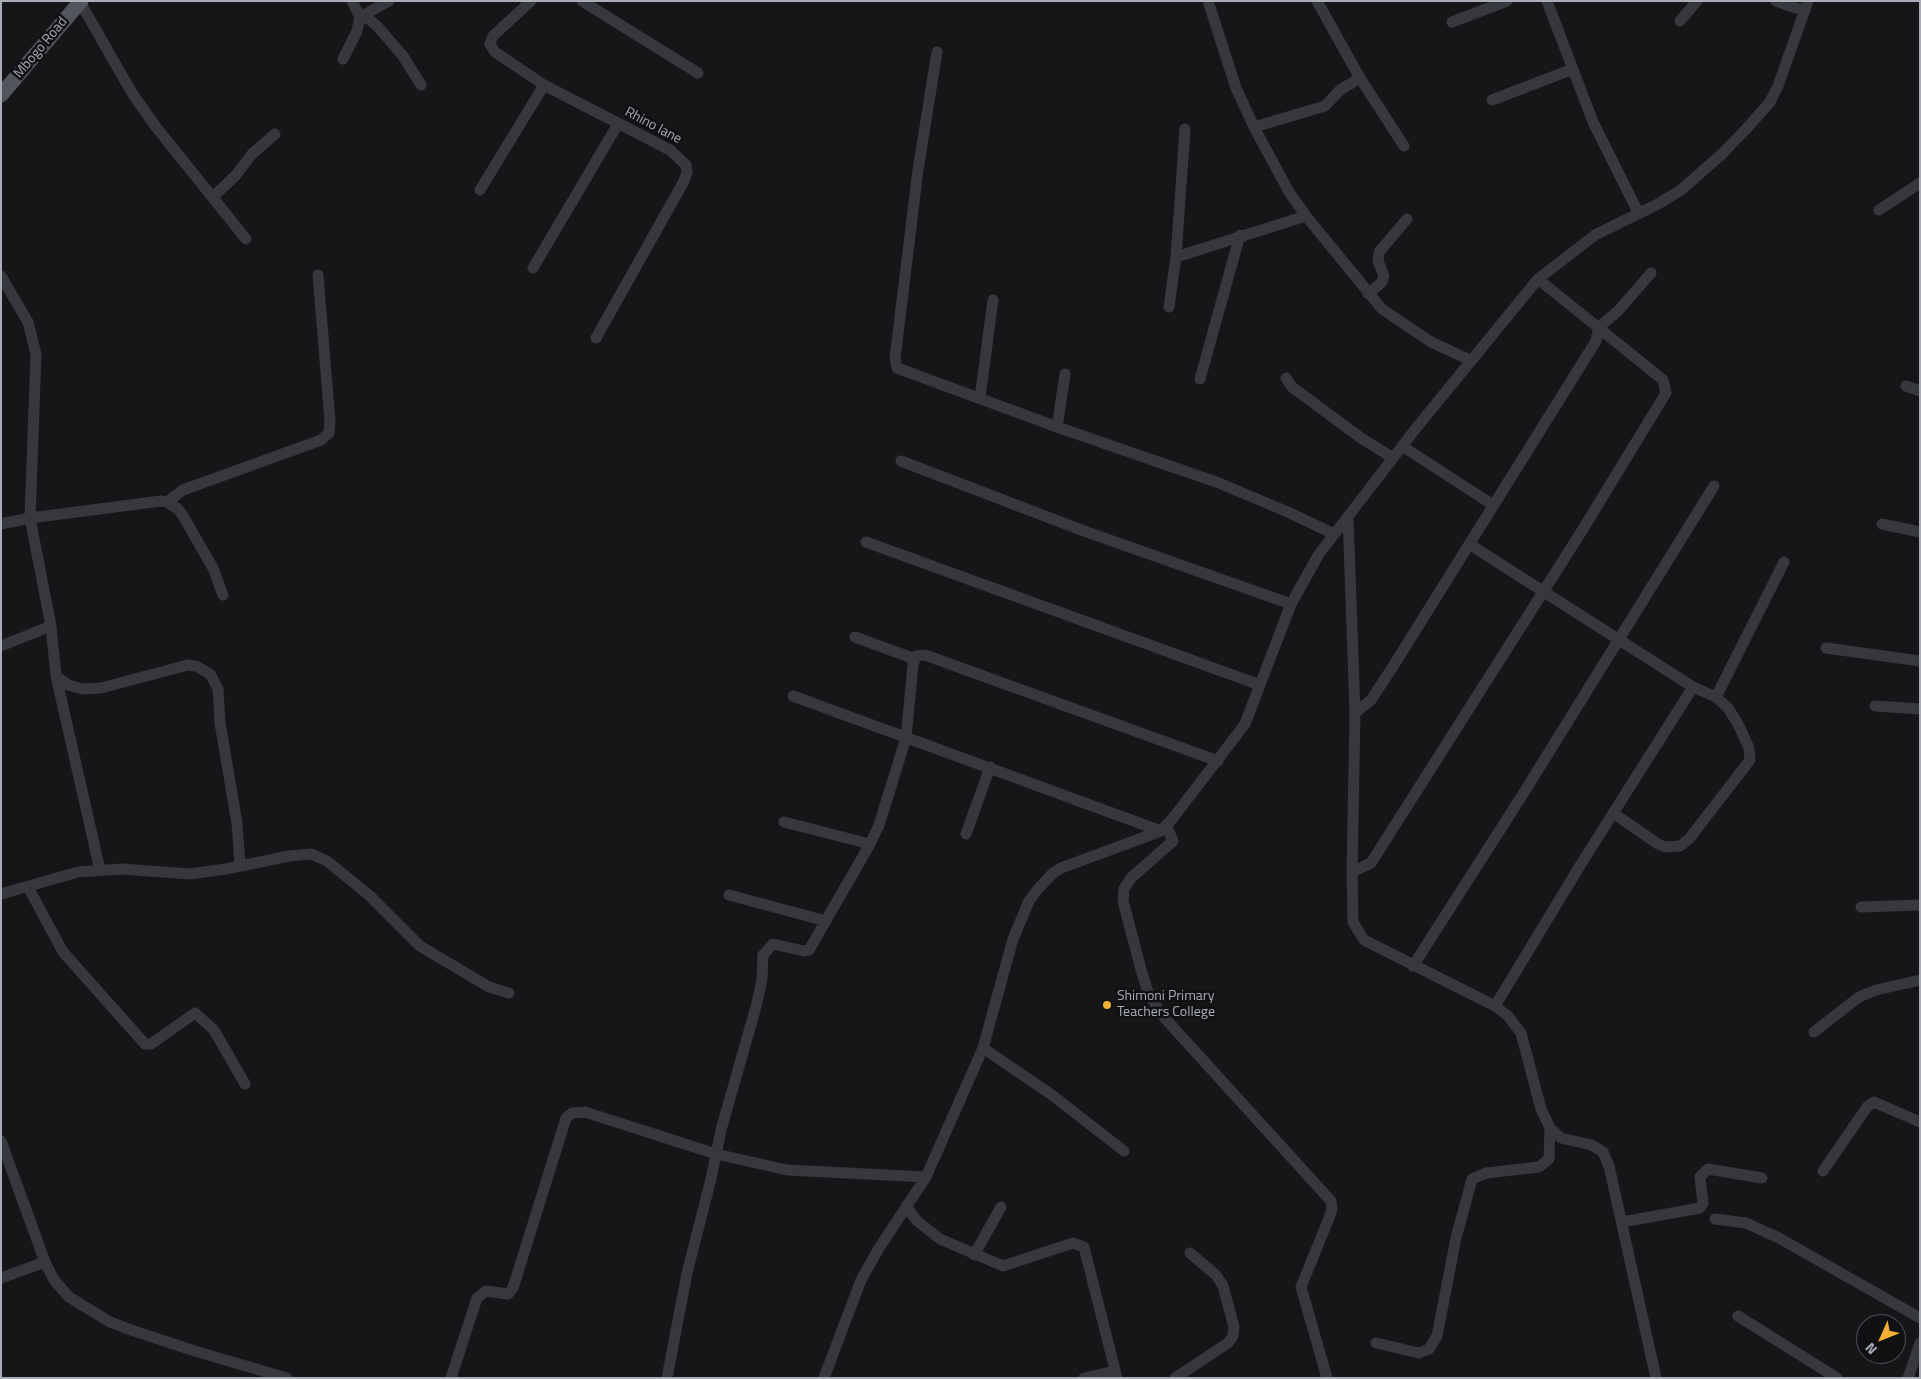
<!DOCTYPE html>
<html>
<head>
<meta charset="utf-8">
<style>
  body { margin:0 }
  #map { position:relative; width:1921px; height:1379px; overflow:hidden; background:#161618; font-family:"Titillium Web",sans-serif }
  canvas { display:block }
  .frame { position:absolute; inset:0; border:2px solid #a8adb8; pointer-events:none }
  .north { position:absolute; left:1856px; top:1314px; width:50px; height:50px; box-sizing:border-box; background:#111113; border:1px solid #4d4f55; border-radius:50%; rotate:226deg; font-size:14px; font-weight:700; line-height:20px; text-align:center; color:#a8adb8 }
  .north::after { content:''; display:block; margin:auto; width:18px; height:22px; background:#f2b134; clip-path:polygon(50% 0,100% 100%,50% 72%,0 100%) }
</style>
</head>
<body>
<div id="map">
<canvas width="1921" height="1379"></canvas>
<div class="frame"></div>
<div class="north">N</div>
</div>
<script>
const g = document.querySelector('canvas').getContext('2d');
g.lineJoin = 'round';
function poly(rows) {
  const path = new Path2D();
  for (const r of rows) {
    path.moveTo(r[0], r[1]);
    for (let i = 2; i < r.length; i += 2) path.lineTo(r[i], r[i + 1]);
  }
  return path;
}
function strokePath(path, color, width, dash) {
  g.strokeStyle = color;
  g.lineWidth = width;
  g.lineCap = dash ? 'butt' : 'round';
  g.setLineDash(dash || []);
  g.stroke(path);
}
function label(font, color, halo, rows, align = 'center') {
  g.font = font + ' "Titillium Web",sans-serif';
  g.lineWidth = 5;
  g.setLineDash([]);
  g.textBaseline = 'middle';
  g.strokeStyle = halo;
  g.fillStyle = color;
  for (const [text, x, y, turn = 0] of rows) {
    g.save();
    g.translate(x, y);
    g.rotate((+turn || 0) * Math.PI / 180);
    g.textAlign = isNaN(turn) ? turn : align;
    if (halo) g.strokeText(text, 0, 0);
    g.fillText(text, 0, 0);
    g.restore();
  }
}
strokePath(poly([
  [531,1,493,36,490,44,495,52,544,85,670,150,686,165,687,172,684,181,596,338],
  [582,1,698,73],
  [1208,1,1236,88,1254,127,1289,192,1306,216,1382,309,1431,342,1470,360],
  [1317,1,1360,78,1404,146],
  [1547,1,1593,122,1638,212],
  [1776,1,1805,11],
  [80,2,132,93,156,127,246,239],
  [360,17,389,1],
  [361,17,369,19,378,27,403,56,421,85],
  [1680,21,1697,1],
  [1452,22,1507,1],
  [937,52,918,170,895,358,897,368,1057,427,1219,483,1290,513,1334,534],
  [343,59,357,31,360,17,352,1],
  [1492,100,1573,69],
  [1254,127,1325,106,1340,90,1360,78],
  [480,190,544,85],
  [213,197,236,175,252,154,275,134],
  [1879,210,1920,183],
  [1176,257,1185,129],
  [533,268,618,124],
  [1,276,28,322,36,354,30,518,51,626,56,676,68,685,83,689,101,688,188,665,196,666,210,674,218,689,220,723,237,823,240,865],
  [1368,294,1382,282,1384,276,1378,261,1379,252,1407,219],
  [1169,307,1176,257,1306,216],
  [1286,378,1292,387,1361,438,1393,458],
  [1200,379,1240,235],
  [1906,386,1920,391],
  [980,398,993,300],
  [1057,427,1065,374],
  [1402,446,1493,505],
  [901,461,1084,531,1291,604],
  [167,502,183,490,321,440,329,433,330,421,318,275],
  [1348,516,1355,713,1352,872,1353,922,1364,940,1495,1006,1508,1016,1521,1033,1541,1109,1550,1128,1561,1138,1592,1145,1603,1152,1609,1166,1656,1378],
  [1,524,30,518,161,501,167,502,178,509,183,516,213,568,223,595],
  [1882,524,1920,532],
  [866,542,1260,685],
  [1469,544,1693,687,1716,697,1728,708,1738,724,1749,748,1750,760,1689,839,1680,846,1665,847,1658,844,1613,813],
  [855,637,915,659],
  [1,646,51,626],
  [1826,648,1920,661],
  [56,676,100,870],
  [793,696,1161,831],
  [1716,697,1784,562],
  [1875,706,1920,709],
  [1355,713,1371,700,1392,668,1596,341,1599,327,1618,311,1651,273],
  [784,822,870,844],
  [1166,825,1173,841,1131,878,1124,889,1123,901,1142,973,1148,992,1161,1014,1331,1201,1332,1209,1329,1218,1301,1287,1327,1378],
  [966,834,990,767],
  [1352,872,1371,863,1583,529,1666,393,1663,380,1657,375,1538,279],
  [28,887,63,952,145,1044,151,1044,195,1013,214,1030,245,1084],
  [1,894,78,872,122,869,190,874,226,869,289,856,311,854,327,861,370,896,420,946,489,987,509,993],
  [729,895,826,921],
  [1861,907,1920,905],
  [1413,966,1523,794,1714,486],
  [1495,1006,1581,864,1693,687],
  [1814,1032,1859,997,1876,990,1920,980],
  [983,1048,1052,1095,1124,1151],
  [1,1141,45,1262,54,1280,69,1297,110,1322,131,1330,198,1352,287,1378],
  [1823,1171,1867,1107,1874,1102,1920,1122],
  [906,1206,917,1221,940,1239,1003,1266,1073,1243,1084,1247,1117,1378],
  [1715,1219,1746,1223,1779,1238,1920,1318],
  [1622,1222,1700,1208,1703,1203,1700,1177,1708,1169,1762,1178],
  [974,1255,1001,1207],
  [1,1278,45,1262],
  [1738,1316,1837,1378],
  [1376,1343,1419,1353,1429,1349,1437,1336,1456,1238,1472,1179,1486,1173,1539,1167,1549,1159,1550,1128],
  [451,1378,477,1298,486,1291,508,1294,513,1288,566,1118,572,1113,585,1112,716,1154,787,1170,926,1177],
  [667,1378,687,1273,711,1179,721,1130,757,1003,762,979,763,955,773,944,804,951,809,950,870,844,879,825,906,738,913,665,916,656,925,655,1218,761],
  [824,1378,861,1280,879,1248,926,1177,983,1048,1013,939,1029,901,1038,889,1053,873,1061,868,1161,831,1173,818,1245,724,1291,604,1319,554,1417,427,1538,279,1595,235,1658,204,1681,190,1722,154,1747,128,1770,102,1778,86,1808,1],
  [1084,1378,1115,1371],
  [1175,1378,1228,1343,1233,1336,1234,1327,1223,1286,1216,1275,1190,1253],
  [1908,1378,1920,1343]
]), '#37383d', 11);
strokePath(poly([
  [1,95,81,1]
]), '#53555c', 15);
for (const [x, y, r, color] of [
  [1107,1005,5,"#f2b134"]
]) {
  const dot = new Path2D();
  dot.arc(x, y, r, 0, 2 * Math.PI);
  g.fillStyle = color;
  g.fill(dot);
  strokePath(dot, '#111113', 2);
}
label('14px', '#a8adb8', '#111113', [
  ["Mbogo Road",41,48,-50],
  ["Rhino lane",653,126,28]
]);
label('14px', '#a8adb8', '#111113', [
  ["Shimoni Primary",1117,997],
  ["Teachers College",1117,1013]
], 'left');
</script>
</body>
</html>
